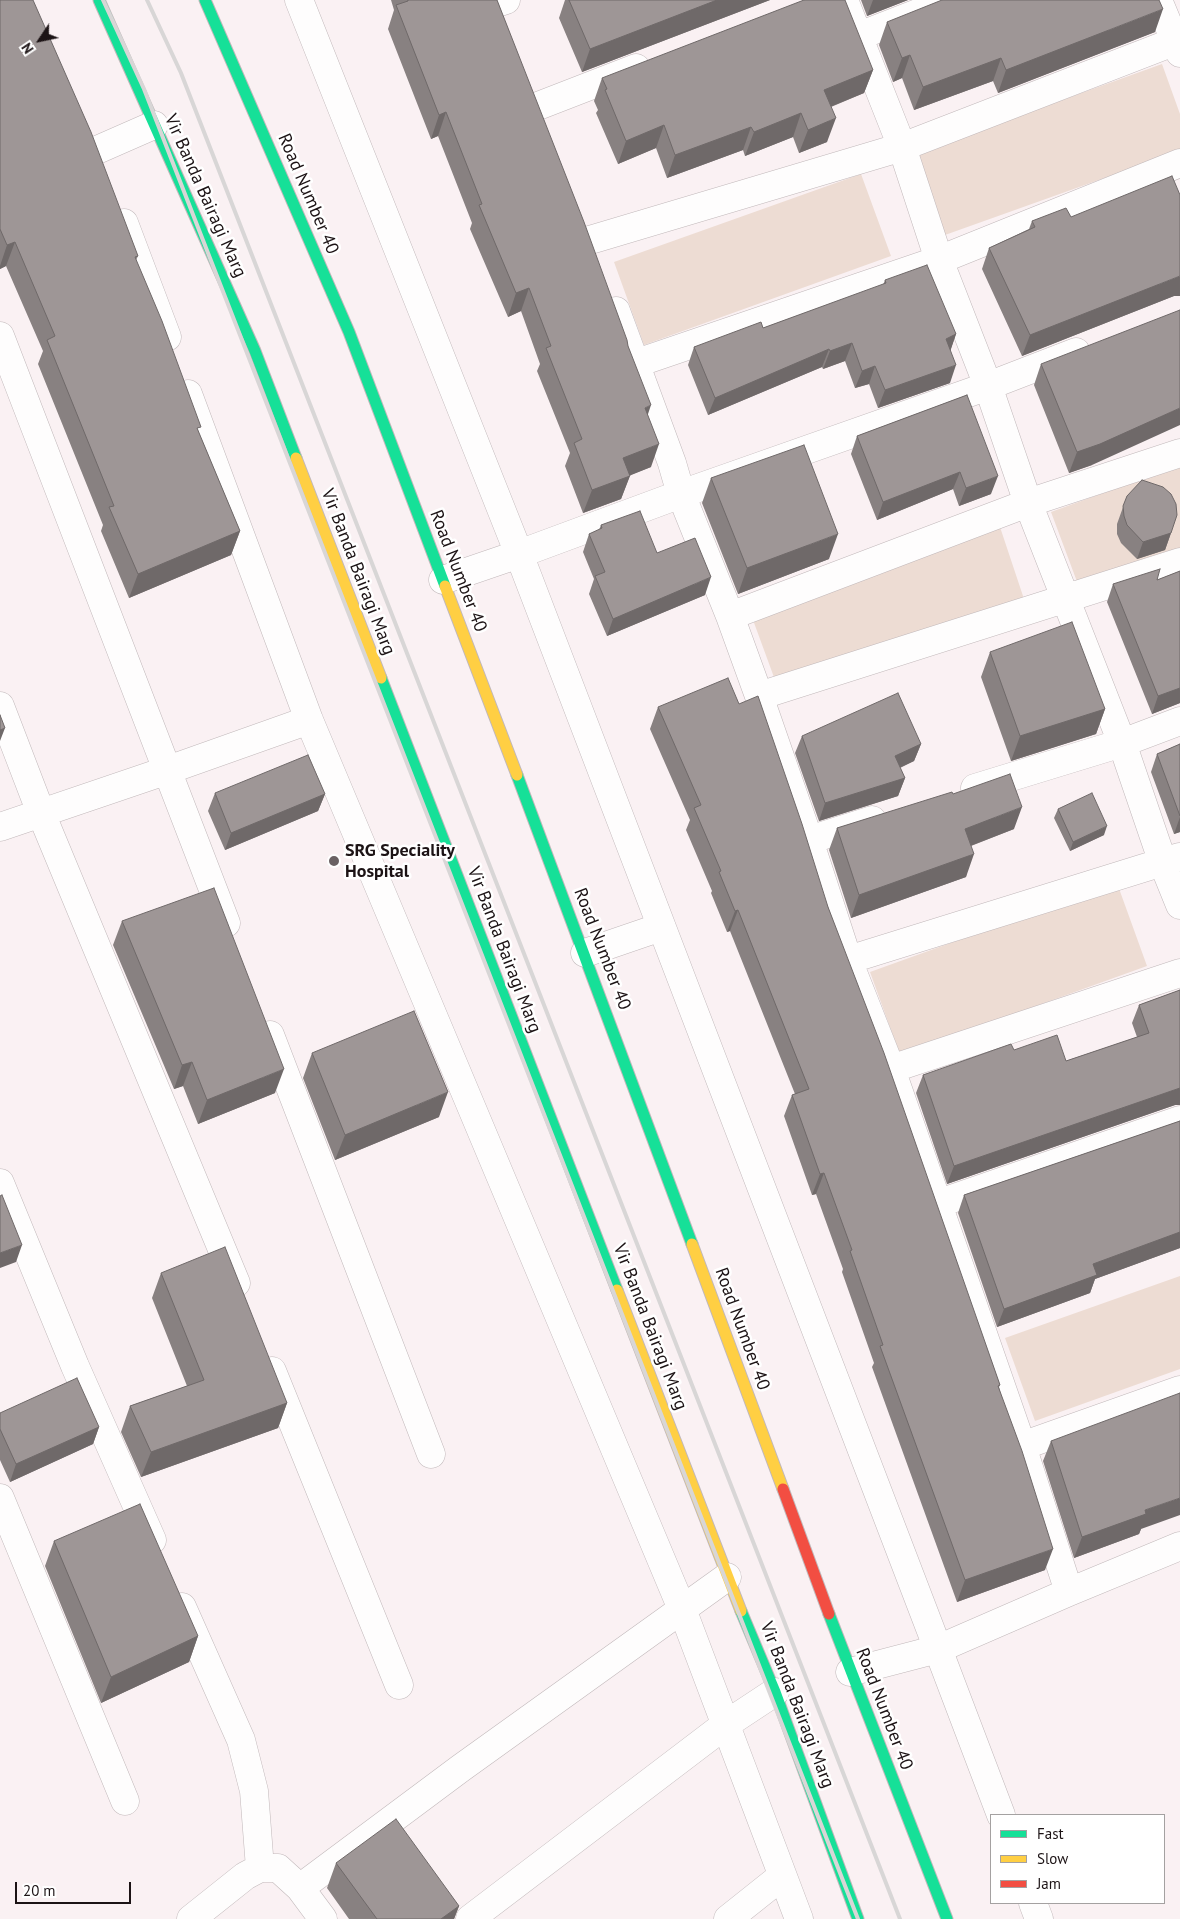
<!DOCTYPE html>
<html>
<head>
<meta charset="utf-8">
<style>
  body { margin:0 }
  #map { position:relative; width:1180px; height:1919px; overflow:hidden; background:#faf1f3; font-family:"PT Sans",sans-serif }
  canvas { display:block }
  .legend { position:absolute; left:990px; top:1814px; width:175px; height:90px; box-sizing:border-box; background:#fff; border:1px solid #a4a1a1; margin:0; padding:6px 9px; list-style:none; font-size:15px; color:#1c1315 }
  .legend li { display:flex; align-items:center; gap:10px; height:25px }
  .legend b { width:25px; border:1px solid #a4a1a1 }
  .north { position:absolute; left:15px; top:15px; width:50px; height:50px; -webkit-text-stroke:4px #fff; paint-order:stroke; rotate:236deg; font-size:14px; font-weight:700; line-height:20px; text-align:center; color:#1c1315 }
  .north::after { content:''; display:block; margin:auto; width:18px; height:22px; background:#1c1315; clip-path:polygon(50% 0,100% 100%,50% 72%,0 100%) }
  .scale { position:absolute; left:15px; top:1882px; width:116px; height:22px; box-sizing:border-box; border:2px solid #1c1315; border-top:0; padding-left:6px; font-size:15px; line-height:18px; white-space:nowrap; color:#1c1315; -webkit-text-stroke:4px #fff; paint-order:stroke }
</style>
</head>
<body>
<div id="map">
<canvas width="1180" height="1919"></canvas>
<ul class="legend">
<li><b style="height:6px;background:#16e098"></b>Fast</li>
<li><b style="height:6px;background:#ffcf43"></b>Slow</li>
<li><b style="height:6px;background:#f24e42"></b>Jam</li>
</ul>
<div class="north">N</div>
<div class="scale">20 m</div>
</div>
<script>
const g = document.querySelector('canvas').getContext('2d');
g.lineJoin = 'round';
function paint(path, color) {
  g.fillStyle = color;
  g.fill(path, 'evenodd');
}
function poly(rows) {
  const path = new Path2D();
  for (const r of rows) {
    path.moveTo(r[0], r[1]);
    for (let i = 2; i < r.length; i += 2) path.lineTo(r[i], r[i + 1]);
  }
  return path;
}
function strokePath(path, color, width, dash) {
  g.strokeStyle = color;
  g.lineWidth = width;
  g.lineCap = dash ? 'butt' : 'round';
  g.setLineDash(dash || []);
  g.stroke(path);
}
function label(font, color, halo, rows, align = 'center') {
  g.font = font + ' "PT Sans",sans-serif';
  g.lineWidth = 5;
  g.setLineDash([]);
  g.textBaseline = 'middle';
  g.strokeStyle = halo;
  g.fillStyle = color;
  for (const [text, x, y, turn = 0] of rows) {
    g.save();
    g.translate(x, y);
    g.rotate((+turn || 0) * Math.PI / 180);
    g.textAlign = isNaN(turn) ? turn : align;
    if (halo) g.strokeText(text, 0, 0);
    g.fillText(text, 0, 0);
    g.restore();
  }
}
paint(poly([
  [1162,64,1180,114,1180,151,945,235,915,153],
  [861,174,891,256,644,345,614,262],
  [1180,465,1180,551,1079,587,1051,512],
  [1000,527,1024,599,775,680,753,620],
  [1117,883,1147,966,900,1055,870,972],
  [1180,1276,1180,1369,1035,1421,1005,1338]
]), '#eddcd3');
const street = poly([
  [299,0,519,554,938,1649,1001,1815],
  [844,0,902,147,939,260,988,386,1028,503,1122,743,1163,863,1180,905],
  [1158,0,1180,53],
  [497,3,506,0],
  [859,36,951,0],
  [538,106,636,68],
  [97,150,154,125],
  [124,223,167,337],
  [590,240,902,147,1176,41],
  [616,311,672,463,681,494,730,616,759,696,809,840,848,960,891,1069,1022,1446,1069,1592],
  [0,336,226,923],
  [634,364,939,260,1180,163],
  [188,394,309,720,682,1609,799,1919],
  [443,580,519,554,681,494,988,386,1076,352],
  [730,616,1028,503,1180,453],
  [759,696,1180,562],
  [0,706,41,813,236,1283],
  [975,788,1122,743,1180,721],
  [0,827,168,770,309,720],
  [809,840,872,820],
  [585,953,661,927],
  [848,960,1179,857],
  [270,1035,431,1454],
  [891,1069,1180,973],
  [0,1183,75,1366,152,1540],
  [937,1204,1180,1120],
  [272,1371,399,1685],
  [1022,1446,1180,1390],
  [0,1498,125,1801],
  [182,1607,241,1740,254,1791,260,1868],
  [850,1672,938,1649,1069,1592,1180,1546],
  [300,1888,461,1768,727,1577],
  [1033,1903,1039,1919],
  [191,1919,245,1876,260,1868,278,1868,300,1888,323,1919],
  [470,1919,725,1725,775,1692],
  [728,1919,782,1876]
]);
const fast = poly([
  [99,0,255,351,296,458],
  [205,0,349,332,445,586],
  [381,678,617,1290],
  [517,775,692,1244],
  [741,1611,775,1692,858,1919],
  [829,1614,947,1919]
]);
const slow = poly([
  [296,458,381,678],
  [445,586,517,775],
  [692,1244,783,1489],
  [617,1290,741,1611]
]);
const jam = poly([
  [783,1489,829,1614]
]);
strokePath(street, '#c1b8ba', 29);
strokePath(fast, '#c1b8ba', 13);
strokePath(slow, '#c1b8ba', 13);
strokePath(jam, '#c1b8ba', 13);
strokePath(street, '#fefdfd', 28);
strokePath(fast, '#16e098', 11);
strokePath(slow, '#ffcf43', 11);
strokePath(jam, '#f24e42', 11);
strokePath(poly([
  [103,0,144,89,858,1919],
  [147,0,181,73,900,1919]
]), '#d8d6d6', 4);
paint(poly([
  [0,0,138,256,136,260,199,433,240,531,231,555,129,598,101,531,103,525,38,364,43,351,6,266,0,269],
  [391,0,497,0,628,346,648,415,651,467,630,475,621,499,583,513,565,466,570,453,537,371,540,364,521,311,508,317,470,229,472,223,438,136,431,139,388,29,394,10],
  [565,0,770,0,582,72,559,18],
  [861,0,908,0,867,16],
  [887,22,1155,32,998,93,993,81,914,110,902,78,893,82,879,45],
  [873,70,864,93,831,107,827,142,799,153,793,137,745,156,743,150,667,178,656,148,618,164,596,113,598,110,594,101,602,78],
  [1071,217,1174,296,1022,356,982,269,989,248,1029,229,1032,221],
  [885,280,956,334,950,351,950,383,878,408,869,384,855,388,845,361,823,369,822,367,708,415,688,365,694,347,763,328,883,285],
  [1041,364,1092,465,1069,473,1034,385],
  [967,395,991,494,959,506,953,489,877,520,851,454,857,436],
  [711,478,829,559,738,594,702,503],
  [1127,496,1171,533,1165,550,1137,559,1121,543,1117,534,1117,524],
  [601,525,657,553,705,595,607,636,589,594,594,579,583,552,589,534,599,530],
  [1180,571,1180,703,1152,714,1107,602,1113,584,1157,580],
  [990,652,1105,709,1096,734,1011,761,981,677],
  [658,707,828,907,1000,1385,999,1387,1045,1570,957,1602,872,1367,874,1363,842,1272,843,1269,816,1194,812,1195,784,1116,792,1095,795,1094,730,931,727,932,711,893,712,891,686,830,690,820,650,729],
  [802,736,921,744,914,761,900,768,905,778,898,796,819,821,795,753],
  [1180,744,1180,832,1174,834,1151,772,1157,754],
  [215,793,325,794,318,811,225,850,208,811],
  [953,794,1014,829,971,846,966,877,851,918,829,850,837,828],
  [1058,809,1104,835,1070,851,1054,818],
  [122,921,275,1093,198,1124,183,1086,174,1089,113,945],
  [1180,990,1180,1105,1175,1105,947,1184,916,1093,923,1075,1014,1050,1066,1061,1137,1037,1132,1023,1139,1005],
  [312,1053,439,1117,335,1160,303,1078],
  [1180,1121,1180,1248,1095,1279,1090,1293,997,1327,958,1213,964,1195],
  [161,1273,287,1403,278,1428,141,1477,121,1432,130,1406,187,1386,152,1298],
  [0,1413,99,1427,93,1444,10,1482,0,1460],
  [1051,1441,1141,1529,1139,1534,1074,1558,1043,1461],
  [54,1541,198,1636,189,1662,101,1703,45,1566],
  [336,1863,459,1906,454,1919,349,1919,327,1888]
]), '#888181');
paint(poly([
  [717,0,770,0,582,72,590,49],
  [873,0,908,0,867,16],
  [1163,9,1155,32,998,93,1006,70],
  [910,55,902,78,893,82,902,58],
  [1001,58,993,81,914,110,923,87],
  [873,70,864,93,815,113,824,90],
  [446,112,438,136,431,139,439,115],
  [801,113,793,137,745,156,754,132],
  [836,118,827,142,799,153,808,130],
  [664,125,656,148,618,164,626,141],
  [751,127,743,150,667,178,675,155],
  [15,242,6,266,0,269,0,266,7,245],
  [1180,276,1180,296,1174,296,1022,356,1030,335],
  [529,288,521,311,508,317,516,293],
  [956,334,950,352,946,339],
  [852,343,845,361,823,369,830,351],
  [829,349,822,367,708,415,715,398],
  [956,365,950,383,878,408,885,390],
  [875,366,869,384,855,388,862,371],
  [651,405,643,429,645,408],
  [1180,408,1180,425,1092,465,1069,473,1077,452],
  [659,444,651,467,614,482,623,458],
  [960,472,953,489,877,520,883,502],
  [630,476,621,499,583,513,592,490],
  [998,476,991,494,959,506,966,488],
  [240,531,231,555,129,598,138,574],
  [1171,533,1165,550,1137,559,1143,542],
  [838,534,829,559,738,594,747,568],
  [711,577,705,595,607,636,613,619],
  [1180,688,1180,703,1152,714,1158,696],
  [1105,709,1096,734,1011,761,1020,736],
  [5,728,0,741,0,730],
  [921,744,914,761,888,773,895,756],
  [905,778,898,796,819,821,825,803],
  [325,794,318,811,225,850,231,833],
  [1022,807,1014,829,957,851,965,829],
  [1180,817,1180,832,1174,834],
  [1107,826,1104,835,1070,851,1073,842],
  [974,854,966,877,851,918,859,895],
  [738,910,730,931,727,932,735,911],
  [192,1062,183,1086,174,1089,182,1065],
  [284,1069,275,1093,198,1124,207,1100],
  [1180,1088,1180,1105,1175,1105,947,1184,954,1166],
  [448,1092,439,1117,335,1160,345,1135],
  [824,1173,816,1194,812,1195,820,1174],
  [1180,1232,1180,1248,1095,1279,1090,1293,997,1327,1004,1309,1093,1264],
  [22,1245,16,1262,0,1268,0,1253],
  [287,1403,278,1428,141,1477,151,1452],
  [99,1427,93,1444,10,1482,16,1464],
  [1180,1498,1180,1515,1141,1529,1139,1534,1074,1558,1082,1537,1145,1510],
  [1053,1549,1045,1570,957,1602,965,1580],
  [198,1636,189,1662,101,1703,111,1677],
  [459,1906,454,1919,441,1919]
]), '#6f6969');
const building = poly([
  [0,0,33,0,91,132,138,256,135,257,162,321,201,427,197,428,240,531,138,574,109,507,114,506,47,340,55,336,15,242,7,245,0,229,0,0],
  [408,0,497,0,584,222,627,340,628,346,651,405,645,408,659,444,623,458,630,476,592,490,574,443,582,439,546,348,551,346,529,288,516,293,479,205,482,204,446,112,439,115,396,5,408,1,408,0],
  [569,0,717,0,590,49,569,0],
  [804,0,845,0,873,70,824,90,836,118,808,130,801,113,754,132,751,127,675,155,664,125,626,141,605,90,607,89,602,78,804,0],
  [942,0,1159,0,1163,9,1006,70,1001,58,923,87,910,55,902,58,887,22,942,0],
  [1172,176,1180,195,1180,276,1030,335,989,248,1035,227,1032,221,1066,208,1071,217,1172,176],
  [927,265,956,334,946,339,956,365,885,390,875,366,862,371,852,343,830,351,829,349,715,398,694,347,761,322,763,328,886,283,885,280,927,265],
  [1180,310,1180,408,1100,444,1077,452,1041,364,1180,310],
  [967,395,998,476,966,488,960,472,883,502,857,436,967,395],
  [804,445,838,534,747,568,711,478,804,445],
  [1142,480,1163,487,1171,494,1176,504,1177,515,1171,533,1143,542,1127,525,1124,516,1123,506,1127,496,1142,480],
  [640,511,657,553,695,538,711,577,613,619,595,576,605,572,589,534,602,528,601,525,640,511],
  [1160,569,1157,580,1180,571,1180,688,1158,696,1113,584,1160,569],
  [1072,622,1105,709,1020,736,990,652,1072,622],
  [728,678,739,704,758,696,802,824,828,907,884,1053,1000,1385,998,1386,1022,1451,1053,1549,965,1580,880,1346,883,1345,850,1251,852,1250,824,1173,820,1174,792,1095,809,1089,738,910,735,911,719,872,721,871,694,808,701,805,658,707,728,678],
  [898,693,921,744,895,756,905,778,825,803,802,736,898,693],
  [0,715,5,728,0,730,0,715],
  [1180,744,1180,816,1157,754,1180,744],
  [308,755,325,794,231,833,215,793,308,755],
  [1010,774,1022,807,965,829,974,854,859,895,837,828,952,792,953,794,1010,774],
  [1092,793,1107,826,1073,842,1058,809,1092,793],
  [214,888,284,1069,207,1100,192,1062,182,1065,122,921,214,888],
  [1180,990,1180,1088,954,1166,923,1075,1011,1044,1014,1050,1057,1035,1066,1061,1149,1033,1139,1005,1180,990],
  [414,1011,448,1092,345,1135,312,1053,414,1011],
  [1180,1121,1180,1232,1093,1264,1097,1275,1004,1309,964,1195,1180,1121],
  [2,1195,22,1245,0,1253,0,1196,2,1195],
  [225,1247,287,1403,151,1452,130,1406,204,1380,161,1273,225,1247],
  [77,1378,99,1427,16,1464,0,1429,0,1413,77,1378],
  [1180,1393,1180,1498,1145,1510,1146,1514,1082,1537,1051,1441,1180,1393],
  [140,1504,198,1636,111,1677,54,1541,140,1504],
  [396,1819,459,1906,441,1919,377,1919,336,1863,396,1819]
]);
paint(building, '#9e9696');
strokePath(building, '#6f6969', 1);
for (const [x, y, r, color] of [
  [334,861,6,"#6a6163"]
]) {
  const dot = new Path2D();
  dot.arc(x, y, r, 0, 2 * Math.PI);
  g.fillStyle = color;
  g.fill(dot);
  strokePath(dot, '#fff', 2);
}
label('18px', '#1c1315', '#fff', [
  ["Road Number 40",308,194,67],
  ["Vir Banda Bairagi Marg",205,196,66],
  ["Road Number 40",458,571,69],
  ["Vir Banda Bairagi Marg",358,572,69],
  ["Road Number 40",602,949,69],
  ["Vir Banda Bairagi Marg",504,950,69],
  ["Vir Banda Bairagi Marg",650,1327,69],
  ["Road Number 40",742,1329,70],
  ["Vir Banda Bairagi Marg",797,1705,69],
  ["Road Number 40",884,1709,69]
]);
label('bold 18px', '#1c1315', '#fff', [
  ["SRG Speciality",345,851],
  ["Hospital",345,872]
], 'left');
</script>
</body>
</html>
